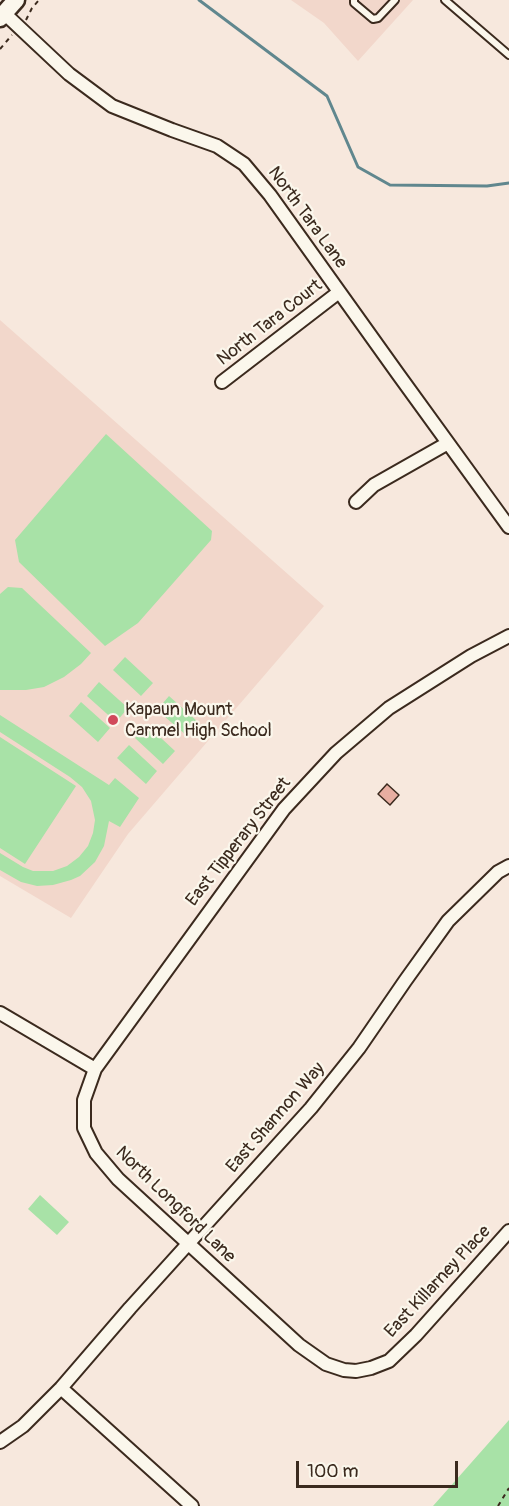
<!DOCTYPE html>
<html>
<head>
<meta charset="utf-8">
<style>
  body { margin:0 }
  #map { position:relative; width:509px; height:1506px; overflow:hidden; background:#f7e8dd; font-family:Pangolin,sans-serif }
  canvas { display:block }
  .scale { position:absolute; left:296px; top:1461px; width:162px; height:27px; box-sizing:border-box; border:3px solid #3b2a1e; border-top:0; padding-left:8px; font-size:18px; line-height:21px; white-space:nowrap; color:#3b2a1e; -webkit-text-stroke:4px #fbf7ec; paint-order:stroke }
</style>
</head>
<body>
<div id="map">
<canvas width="509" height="1506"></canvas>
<div class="scale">100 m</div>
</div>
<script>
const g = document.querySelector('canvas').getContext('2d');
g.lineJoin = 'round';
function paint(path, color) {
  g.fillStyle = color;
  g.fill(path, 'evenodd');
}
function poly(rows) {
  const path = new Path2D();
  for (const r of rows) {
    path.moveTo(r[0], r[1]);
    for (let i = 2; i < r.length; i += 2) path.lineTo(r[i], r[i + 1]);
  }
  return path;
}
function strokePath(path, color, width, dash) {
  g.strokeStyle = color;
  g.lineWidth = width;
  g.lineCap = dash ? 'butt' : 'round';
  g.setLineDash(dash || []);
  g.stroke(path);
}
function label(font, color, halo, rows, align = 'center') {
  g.font = font + ' Pangolin,sans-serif';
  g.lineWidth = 4.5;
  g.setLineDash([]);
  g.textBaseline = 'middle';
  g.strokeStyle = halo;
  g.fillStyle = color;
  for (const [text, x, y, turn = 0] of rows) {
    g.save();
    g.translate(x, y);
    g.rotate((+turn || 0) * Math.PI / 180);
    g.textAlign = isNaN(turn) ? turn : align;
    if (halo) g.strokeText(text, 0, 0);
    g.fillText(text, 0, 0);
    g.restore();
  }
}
paint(poly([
  [291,0,413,0,358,61,324,23],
  [0,320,324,606,128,834,71,918,0,876]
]), '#f2d7cb');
paint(poly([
  [106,434,212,531,211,540,138,623,105,646,19,562,15,540],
  [8,587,22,588,91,653,81,664,64,677,44,687,26,690,0,690,0,594],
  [125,657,153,683,141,696,113,670],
  [99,682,128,708,116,722,87,696],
  [169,696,198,722,186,735,157,710],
  [81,702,110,728,98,742,69,716],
  [0,715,109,785,115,778,139,798,120,827,109,821,104,846,95,862,80,876,71,880,53,885,37,886,21,882,0,870,0,853,23,867,33,871,53,871,67,866,79,857,88,846,93,833,95,820,91,801,82,787,70,777,0,732],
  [147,725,175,751,163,764,135,738],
  [0,737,76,786,25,864,0,848],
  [129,745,157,771,146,784,117,758],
  [40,1195,69,1222,57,1235,28,1209],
  [509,1420,509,1506,433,1506]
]), '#a8e2a7');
strokePath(poly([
  [199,0,327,96,358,167,390,185,487,186,509,183]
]), '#60878e', 3);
const building = poly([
  [387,784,399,795,390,805,378,794,387,784]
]);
paint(building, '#e7aea1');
strokePath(building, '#3b2a1e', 1.5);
const service = poly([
  [354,0,354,3,373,19,378,18,395,0],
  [445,0,509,55]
]);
const minor = poly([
  [4,13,69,74,112,106,172,130,217,146,244,164,270,195,398,374,509,527],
  [222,382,339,292],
  [356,502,374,485,448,443],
  [509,636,471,656,389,708,336,753,284,809,95,1069,84,1100,84,1128,96,1153,118,1179,299,1345,326,1364,344,1370,356,1371,371,1368,389,1361,416,1335,509,1231],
  [0,1013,95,1069],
  [61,1388,192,1506],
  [0,1442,23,1426,61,1388,130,1308,311,1108,359,1048,405,981,448,921,498,872,509,866]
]);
const secondary = poly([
  [0,18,16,0]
]);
strokePath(service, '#3b2a1e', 10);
strokePath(minor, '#3b2a1e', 16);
strokePath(secondary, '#3b2a1e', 21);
strokePath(poly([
  [26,20,32,8,39,0],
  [0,49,12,35],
  [498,1506,509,1488]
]), '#3b2a1e', 2, [4.5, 4.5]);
strokePath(service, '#fbf7ec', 6);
strokePath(minor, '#fbf7ec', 12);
strokePath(secondary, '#fbf7ec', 16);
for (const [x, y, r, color] of [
  [113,720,6,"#d1495b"]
]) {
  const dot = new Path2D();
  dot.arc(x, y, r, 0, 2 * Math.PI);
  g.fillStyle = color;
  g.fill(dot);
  strokePath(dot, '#fbf7ec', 2);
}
label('18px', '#3b2a1e', '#fbf7ec', [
  ["North Tara Lane",307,218,54],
  ["North Tara Court",270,323,-38],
  ["East Tipperary Street",239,842,-52],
  ["East Shannon Way",276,1118,-49],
  ["North Longford Lane",175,1205,44],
  ["East Killarney Place",438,1282,-47]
]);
label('18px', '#3b2a1e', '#fbf7ec', [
  ["Kapaun Mount",125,710],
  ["Carmel High School",125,731]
], 'left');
</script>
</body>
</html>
